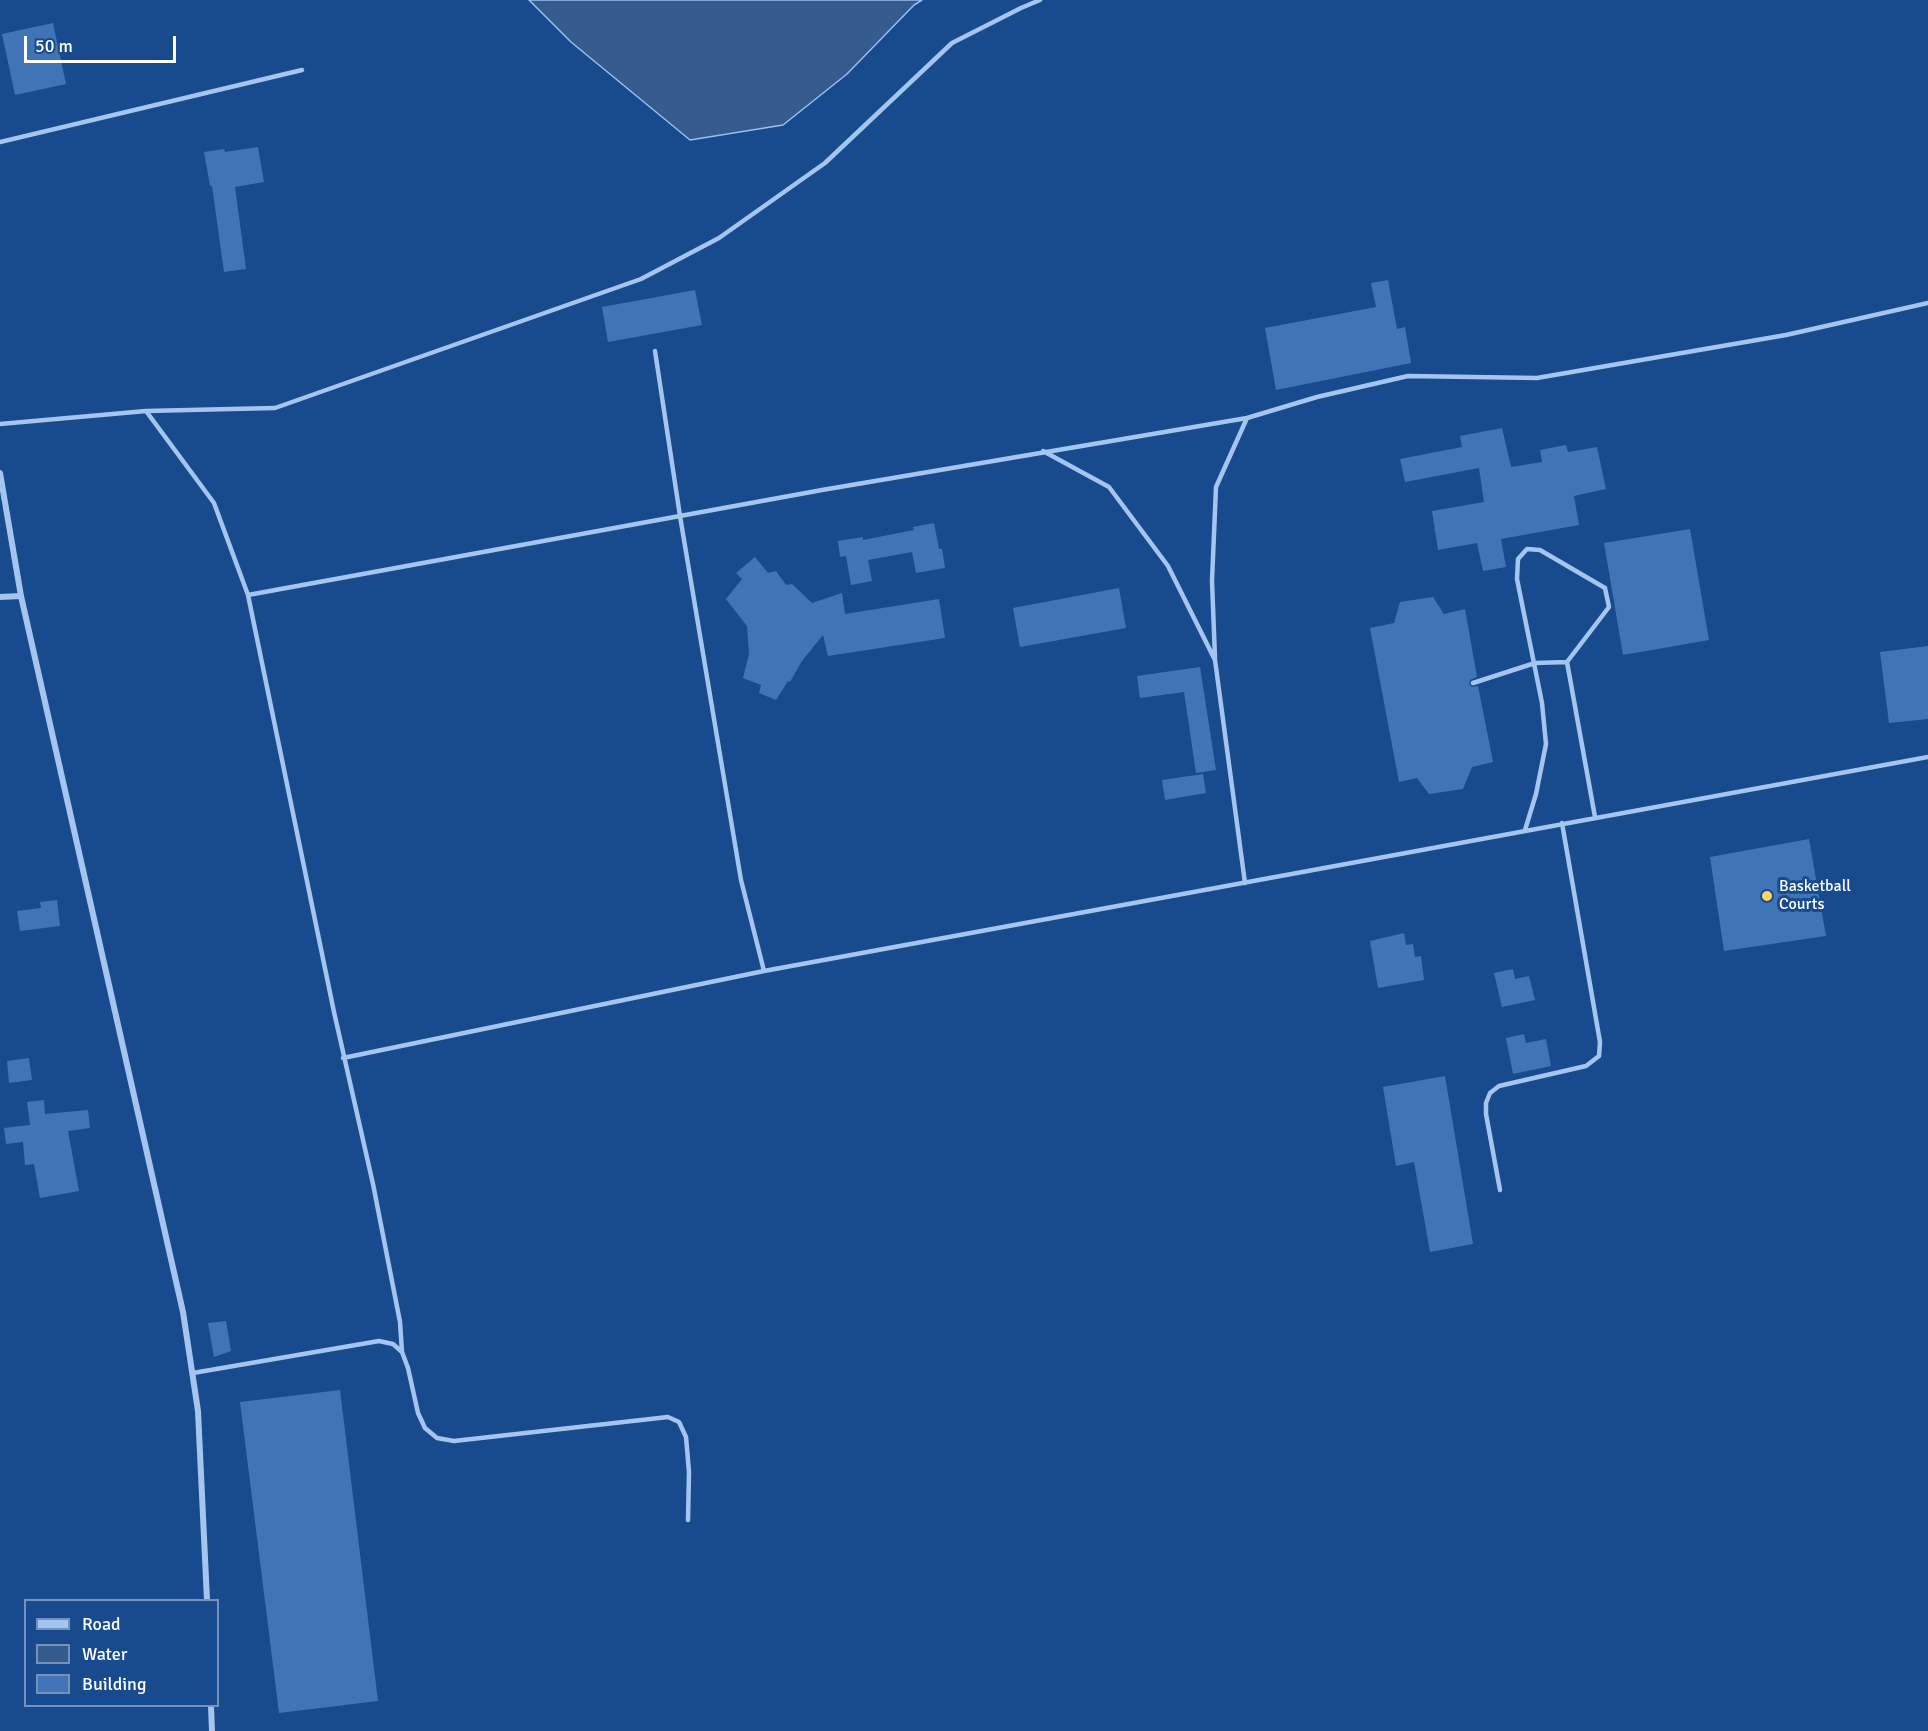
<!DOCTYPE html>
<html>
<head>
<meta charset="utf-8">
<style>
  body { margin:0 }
  #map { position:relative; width:1928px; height:1731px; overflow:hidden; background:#184a8e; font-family:Signika,sans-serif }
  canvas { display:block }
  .legend { position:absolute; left:24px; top:1599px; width:195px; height:108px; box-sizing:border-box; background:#184a8e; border:2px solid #7492bb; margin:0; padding:8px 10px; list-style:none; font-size:18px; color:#fff }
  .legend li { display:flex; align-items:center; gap:12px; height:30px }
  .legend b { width:30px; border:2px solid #7492bb }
  .scale { position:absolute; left:24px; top:36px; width:152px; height:27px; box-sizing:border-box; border:3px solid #fff; border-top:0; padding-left:8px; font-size:18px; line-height:21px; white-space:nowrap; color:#fff; -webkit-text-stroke:4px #184a8e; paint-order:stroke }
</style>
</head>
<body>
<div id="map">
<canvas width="1928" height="1731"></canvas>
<ul class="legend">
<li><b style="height:8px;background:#a4c5ef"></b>Road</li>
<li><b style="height:16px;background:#365b8d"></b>Water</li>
<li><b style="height:16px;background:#4174b7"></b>Building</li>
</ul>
<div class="scale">50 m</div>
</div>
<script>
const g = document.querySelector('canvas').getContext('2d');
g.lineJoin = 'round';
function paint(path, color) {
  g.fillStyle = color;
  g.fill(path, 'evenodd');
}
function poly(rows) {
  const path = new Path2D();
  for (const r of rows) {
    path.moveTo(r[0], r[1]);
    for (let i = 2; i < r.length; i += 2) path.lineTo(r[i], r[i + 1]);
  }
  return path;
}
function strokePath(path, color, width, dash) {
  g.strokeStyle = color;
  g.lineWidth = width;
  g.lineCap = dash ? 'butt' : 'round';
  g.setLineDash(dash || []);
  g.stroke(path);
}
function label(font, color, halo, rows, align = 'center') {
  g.font = font + ' Signika,sans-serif';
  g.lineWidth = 6;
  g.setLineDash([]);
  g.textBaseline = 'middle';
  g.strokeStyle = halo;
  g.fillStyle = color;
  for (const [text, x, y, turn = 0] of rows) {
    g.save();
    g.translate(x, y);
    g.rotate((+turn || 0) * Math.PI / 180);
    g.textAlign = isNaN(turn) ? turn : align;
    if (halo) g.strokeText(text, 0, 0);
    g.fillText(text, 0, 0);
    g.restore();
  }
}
const water = poly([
  [529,0,922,0,914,5,847,74,783,125,690,140,571,42,529,0]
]);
paint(water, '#365b8d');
strokePath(water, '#97c0f1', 1.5);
paint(poly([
  [53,23,66,84,15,95,2,34],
  [258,147,264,182,235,187,246,269,224,272,212,186,210,186,204,152,224,149,225,152],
  [1388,280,1397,329,1405,327,1411,363,1276,390,1265,328,1376,307,1371,283],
  [695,290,702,325,608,342,602,307],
  [1502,428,1511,467,1542,462,1540,450,1566,445,1568,452,1597,447,1606,489,1574,496,1579,525,1501,539,1506,567,1483,571,1477,543,1438,550,1432,511,1484,502,1479,468,1405,482,1400,459,1462,447,1460,436],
  [934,523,939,549,942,549,945,568,916,573,912,552,868,560,872,581,851,585,846,556,840,557,838,541,863,537,863,540,914,530,913,527],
  [1690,529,1709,640,1623,655,1604,543],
  [755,557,768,573,776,571,786,585,792,584,812,603,842,593,845,614,939,599,945,638,828,656,823,635,802,661,790,682,788,681,776,700,759,693,761,685,743,678,749,654,747,626,726,599,742,579,736,573],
  [1119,588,1126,628,1020,647,1013,608],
  [1433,597,1444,614,1465,609,1477,677,1470,680,1469,684,1472,687,1478,686,1493,762,1472,767,1463,789,1429,794,1417,778,1399,782,1370,628,1394,623,1400,602],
  [1928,646,1928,719,1889,723,1880,652],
  [1200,667,1216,770,1196,773,1184,692,1140,698,1137,676],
  [1203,774,1206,793,1165,800,1162,780],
  [1809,839,1826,936,1724,951,1710,857],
  [57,900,60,926,20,931,17,911,41,908,40,902],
  [1404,933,1406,945,1413,944,1415,957,1421,956,1424,980,1378,988,1370,941],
  [1513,969,1515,979,1529,976,1535,1000,1502,1007,1494,973],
  [1524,1034,1526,1043,1546,1039,1551,1066,1513,1074,1506,1038],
  [29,1058,32,1080,9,1083,7,1061],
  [1445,1076,1473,1244,1430,1252,1414,1162,1396,1166,1383,1087],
  [44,1100,45,1114,88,1110,90,1128,68,1131,79,1191,40,1198,34,1164,25,1165,23,1142,6,1144,4,1128,30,1125,27,1102],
  [226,1321,231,1351,214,1357,208,1323],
  [340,1390,378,1701,279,1713,240,1402]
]), '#4174b7');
strokePath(poly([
  [0,142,302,70],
  [655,351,680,516,741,880,764,971],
  [146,411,275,408,641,279,719,238,825,163,952,43,1021,8,1040,0],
  [0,424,146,411,214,503,248,595,334,1012,373,1184,400,1322,402,1352],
  [1043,451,1109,487,1168,566,1215,660,1245,883],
  [248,595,822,490,1247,418,1317,397,1408,376,1537,378,1786,335,1928,303],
  [1215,658,1212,581,1216,487,1247,418],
  [1473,683,1535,663,1567,662],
  [1525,830,1536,794,1546,744,1542,703,1517,579,1518,559,1527,549,1540,550,1605,588,1609,607,1567,662,1595,817],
  [343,1058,764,971,1928,757],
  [1500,1190,1486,1114,1486,1103,1490,1093,1499,1086,1586,1066,1599,1056,1600,1042,1562,823],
  [193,1373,379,1341,393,1344,402,1352,408,1368,418,1413,425,1428,437,1438,454,1441,668,1417,679,1422,686,1437,689,1472,688,1520]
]), '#a4c5ef', 4.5);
strokePath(poly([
  [0,473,21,596,183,1312,198,1411,207,1600],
  [0,597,21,596],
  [211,1706,212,1731]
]), '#a4c5ef', 6);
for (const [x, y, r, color] of [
  [1767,896,6,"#ffd462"]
]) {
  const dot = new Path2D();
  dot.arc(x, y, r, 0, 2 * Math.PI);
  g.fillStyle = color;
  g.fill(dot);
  strokePath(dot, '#184a8e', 2);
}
label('16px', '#fff', '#184a8e', [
  ["Basketball",1779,887],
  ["Courts",1779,905]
], 'left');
</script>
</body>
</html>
